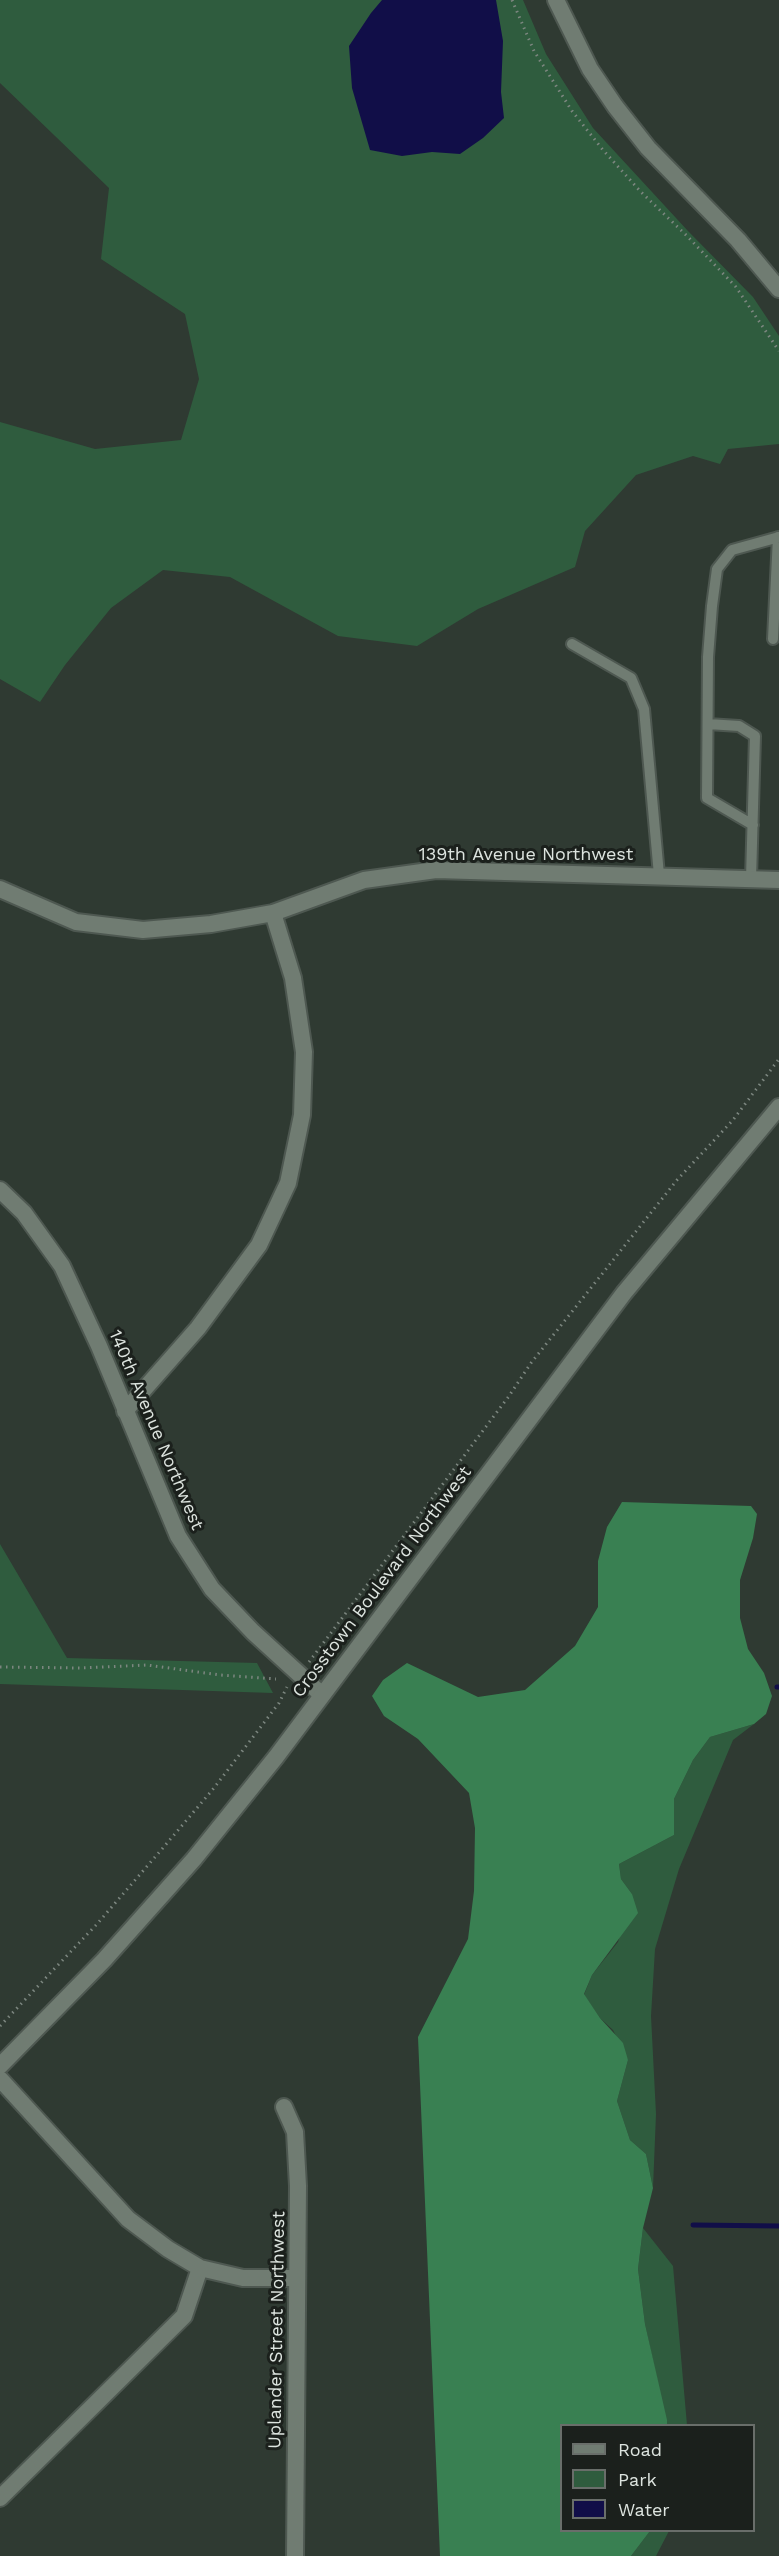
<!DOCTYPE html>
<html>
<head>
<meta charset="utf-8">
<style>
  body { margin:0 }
  #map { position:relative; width:779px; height:2556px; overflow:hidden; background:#2f3a32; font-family:"Work Sans",sans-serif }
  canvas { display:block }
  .legend { position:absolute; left:560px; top:2424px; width:195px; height:108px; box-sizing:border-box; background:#1b201c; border:2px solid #696e6a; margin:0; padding:8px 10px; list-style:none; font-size:18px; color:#dde4df }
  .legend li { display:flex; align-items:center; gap:12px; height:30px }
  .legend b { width:30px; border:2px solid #696e6a }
</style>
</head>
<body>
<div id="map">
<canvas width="779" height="2556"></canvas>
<ul class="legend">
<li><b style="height:8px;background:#707c72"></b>Road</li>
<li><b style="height:16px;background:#2f5c3e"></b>Park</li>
<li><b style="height:16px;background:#110e48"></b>Water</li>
</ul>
</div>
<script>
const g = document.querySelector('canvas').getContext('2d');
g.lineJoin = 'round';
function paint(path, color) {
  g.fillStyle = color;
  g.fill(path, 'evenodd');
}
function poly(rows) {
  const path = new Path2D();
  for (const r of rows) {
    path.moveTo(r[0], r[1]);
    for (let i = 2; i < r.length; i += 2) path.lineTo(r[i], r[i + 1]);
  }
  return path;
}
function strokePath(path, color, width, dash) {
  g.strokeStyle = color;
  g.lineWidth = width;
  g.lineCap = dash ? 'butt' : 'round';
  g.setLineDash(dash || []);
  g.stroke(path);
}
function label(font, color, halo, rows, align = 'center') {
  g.font = font + ' "Work Sans",sans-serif';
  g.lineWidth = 6;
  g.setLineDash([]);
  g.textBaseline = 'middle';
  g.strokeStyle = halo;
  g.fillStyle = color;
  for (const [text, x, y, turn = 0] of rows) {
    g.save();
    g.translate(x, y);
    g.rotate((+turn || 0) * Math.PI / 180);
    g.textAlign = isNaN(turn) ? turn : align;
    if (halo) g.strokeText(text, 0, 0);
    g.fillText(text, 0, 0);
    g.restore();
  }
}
paint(poly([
  [0,0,523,0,546,54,593,128,688,231,753,297,779,336,779,444,728,449,720,464,693,456,636,475,585,531,575,567,478,609,417,646,338,636,230,577,163,570,111,608,65,665,40,702,0,679,0,422,95,449,181,440,199,379,185,314,101,259,109,188,0,83],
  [0,1544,67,1658,257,1663,273,1693,0,1684],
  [754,1724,733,1740,679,1869,655,1949,651,2016,656,2114,653,2188,646,2154,630,2140,617,2101,628,2060,613,2030,600,2018,584,1995,592,1975,618,1942,632,1894,621,1879,619,1864,674,1835,674,1799,693,1760,710,1737],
  [643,2228,673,2266,687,2425,667,2425,645,2324,638,2269],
  [650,2531,669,2531,656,2556,631,2556]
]), '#2f5c3e');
paint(poly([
  [622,1502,751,1506,757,1514,753,1538,740,1580,740,1618,748,1649,764,1673,772,1696,766,1714,754,1724,710,1737,693,1760,674,1799,674,1835,619,1864,621,1879,632,1894,638,1913,592,1975,584,1994,600,2018,623,2043,628,2060,617,2101,630,2140,646,2154,653,2188,643,2228,638,2269,645,2324,667,2420,667,2425,562,2426,562,2530,650,2531,631,2556,440,2556,418,2037,468,1939,474,1891,475,1828,469,1793,418,1739,384,1716,372,1696,383,1680,407,1663,478,1697,525,1690,575,1646,598,1607,598,1561,607,1527]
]), '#398052');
paint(poly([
  [382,0,496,0,503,41,501,92,504,118,483,138,460,154,432,152,402,156,370,150,352,88,349,46,371,13]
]), '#110e48');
strokePath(poly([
  [777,1687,779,1687],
  [693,2225,779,2226]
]), '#110e48', 5);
const service = poly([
  [773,639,778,537],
  [572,644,631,678,644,709,659,875],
  [708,724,739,726,755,736,751,879],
  [753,825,707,798,708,657,712,606,717,569,732,550,779,537]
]);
const minor = poly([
  [0,889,76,922,143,930,211,924,273,913,364,880,436,870,779,880],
  [0,1190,24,1213,62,1266,99,1346,178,1536,212,1589,253,1632,322,1695],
  [125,1411,198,1328,259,1245,288,1183,302,1115,304,1052,293,978,273,913],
  [0,2079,128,2219,168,2249,200,2268,243,2278,296,2278],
  [284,2107,295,2132,298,2186,295,2556],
  [0,2498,184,2316,200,2268]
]);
const tertiary = poly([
  [556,0,590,69,615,106,648,148,738,240,779,289],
  [0,2066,104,1960,194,1859,276,1757,624,1293,779,1107]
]);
strokePath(service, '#4e5851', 14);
strokePath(minor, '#4e5851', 20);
strokePath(tertiary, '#4e5851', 20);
strokePath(poly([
  [512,0,534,51,572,111,603,150,641,192,687,236,736,287,779,351],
  [309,1662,509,1396,531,1363,677,1180,733,1120,779,1059],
  [0,1667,80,1668,147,1665,220,1675,276,1679],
  [0,2026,97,1924,162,1849,214,1788,279,1703,287,1687]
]), '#7d8780', 3, [1.5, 4.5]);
strokePath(service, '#707c72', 10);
strokePath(minor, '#707c72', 16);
strokePath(tertiary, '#707c72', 16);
label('18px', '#dde4df', '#1b201c', [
  ["139th Avenue Northwest",526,855],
  ["140th Avenue Northwest",156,1430,67],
  ["Crosstown Boulevard Northwest",382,1582,-53],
  ["Uplander Street Northwest",277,2330,-89]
]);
</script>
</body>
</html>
